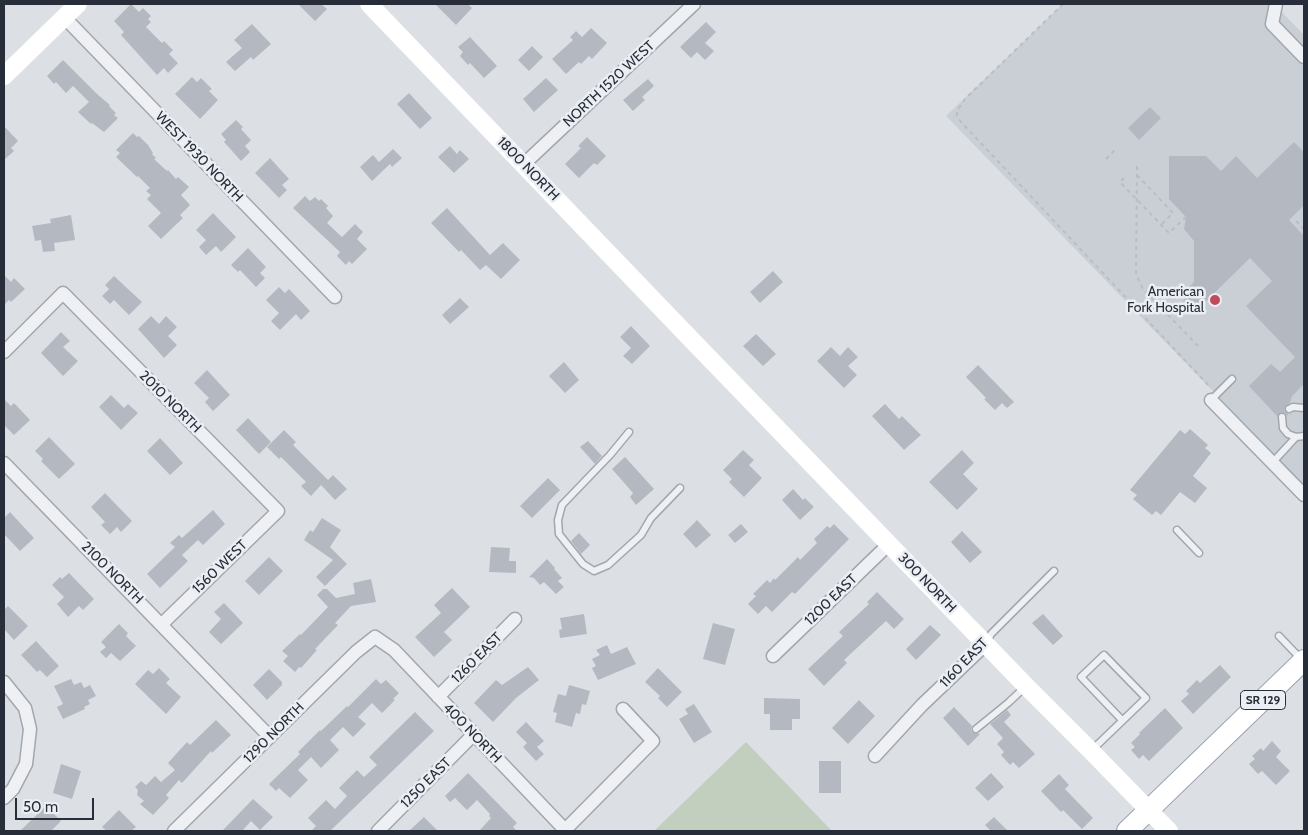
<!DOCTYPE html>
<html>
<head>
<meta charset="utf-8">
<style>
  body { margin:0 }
  #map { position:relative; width:1308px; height:835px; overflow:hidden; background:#dce0e5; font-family:Cabin,sans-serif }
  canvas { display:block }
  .frame { position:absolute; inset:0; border:5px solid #272e3a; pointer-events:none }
  .scale { position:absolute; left:15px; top:798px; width:79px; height:22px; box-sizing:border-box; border:2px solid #272e3a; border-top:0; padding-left:6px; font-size:15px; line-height:18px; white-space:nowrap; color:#272e3a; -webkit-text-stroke:4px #ebeef3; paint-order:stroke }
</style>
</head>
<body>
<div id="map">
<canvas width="1308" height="835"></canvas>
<div class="frame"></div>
<div class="scale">50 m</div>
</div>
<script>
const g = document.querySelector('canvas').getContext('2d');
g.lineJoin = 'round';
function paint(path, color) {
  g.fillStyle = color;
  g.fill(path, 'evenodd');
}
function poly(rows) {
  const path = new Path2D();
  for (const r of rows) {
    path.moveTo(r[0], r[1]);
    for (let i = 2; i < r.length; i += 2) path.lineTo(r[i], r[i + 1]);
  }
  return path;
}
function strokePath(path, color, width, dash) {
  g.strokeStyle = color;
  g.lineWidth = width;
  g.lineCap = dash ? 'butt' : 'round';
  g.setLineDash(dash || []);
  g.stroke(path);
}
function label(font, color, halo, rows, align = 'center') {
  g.font = font + ' Cabin,sans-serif';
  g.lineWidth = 5;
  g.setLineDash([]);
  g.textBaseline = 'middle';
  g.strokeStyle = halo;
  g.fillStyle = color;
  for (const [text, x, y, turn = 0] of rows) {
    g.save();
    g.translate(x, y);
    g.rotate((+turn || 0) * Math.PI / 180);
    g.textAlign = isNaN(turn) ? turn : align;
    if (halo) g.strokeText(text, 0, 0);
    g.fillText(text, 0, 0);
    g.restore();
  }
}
paint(poly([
  [1063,4,1274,4,1304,35,1304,485,946,116]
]), '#cacfd6');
paint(poly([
  [746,742,832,831,655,831,655,830]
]), '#c2cebe');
paint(poly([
  [131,4,139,12,143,8,151,16,148,19,151,22,146,27,162,43,164,41,173,50,169,54,178,63,168,73,164,68,157,75,121,35,124,32,114,21],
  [298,4,321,4,327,9,315,21],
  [435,4,468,4,472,8,456,25],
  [706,22,716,32,705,43,714,51,705,60,697,52,691,58,680,47],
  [252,24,271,44,253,60,251,57,235,71,226,62,242,48,234,40],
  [591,28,607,43,592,59,589,56,581,64,579,62,566,74,552,59,573,40,570,37,576,31,582,37],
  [470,37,497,66,484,78,470,63,468,65,460,56,463,52,458,47],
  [532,46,543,57,529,71,518,60],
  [63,60,97,94,110,105,109,106,116,113,114,115,118,118,104,132,92,123,91,124,78,112,89,102,73,86,66,93,56,82,54,84,47,76],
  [192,77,197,82,201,78,212,89,209,91,218,100,200,119,175,94],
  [546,78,558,90,534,112,523,99],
  [648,79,654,86,642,97,645,100,633,111,623,100],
  [409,93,432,118,420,129,397,104],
  [1150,107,1161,118,1139,140,1128,128],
  [236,120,243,127,241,129,251,140,245,146,250,152,241,161,224,142,226,140,221,134],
  [4,126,18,141,11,148,14,151,4,160],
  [133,133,137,137,139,136,148,145,153,153,152,154,156,158,154,159,167,171,168,170,176,179,178,177,189,187,181,195,190,205,180,215,183,218,161,239,148,226,161,213,147,199,151,195,146,191,150,188,138,176,137,177,116,157,120,153,116,150],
  [587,137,606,156,597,165,594,163,579,178,565,164,581,148,578,146],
  [1294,142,1304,152,1304,205,1289,220,1304,236,1304,384,1292,396,1290,403,1285,407,1284,411,1288,414,1287,417,1286,414,1282,412,1277,416,1249,386,1271,364,1280,372,1295,357,1246,306,1272,281,1250,258,1194,313,1183,301,1186,298,1183,294,1194,282,1194,241,1184,229,1186,217,1169,199,1169,156,1206,156,1221,171,1236,156,1257,178],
  [450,146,457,154,460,150,469,159,454,173,438,157],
  [393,149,402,158,392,167,390,164,372,181,360,167,373,155,379,162],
  [270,158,289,179,282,185,287,190,279,198,255,173],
  [305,196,310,201,315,197,319,201,321,199,328,206,326,208,333,216,327,223,342,237,355,224,363,232,357,239,367,249,352,264,349,261,346,265,337,256,340,252,293,208],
  [447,208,490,255,503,243,520,260,501,279,486,265,480,270,461,250,459,252,431,223],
  [213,213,236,237,221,252,216,246,206,255,199,247,206,240,196,230],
  [71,215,75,240,54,243,55,251,43,252,41,240,35,241,32,226,51,223,50,219],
  [248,248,266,267,260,273,265,278,256,287,240,270,238,272,231,265],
  [773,271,783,282,760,303,750,292],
  [4,275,11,282,14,278,25,289,11,302,9,300,4,305],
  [114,276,142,302,129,315,114,300,110,304,102,296,109,289,105,285],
  [279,287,285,293,289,289,310,311,301,320,296,314,280,330,271,321,279,313,266,300],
  [460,298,469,307,450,324,442,315],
  [151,316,159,324,166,316,177,327,168,336,177,345,164,358,138,329],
  [631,326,650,346,632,364,623,356,631,348,620,337],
  [61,332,70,341,63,347,78,361,63,376,41,353],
  [756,334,776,354,763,366,743,346],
  [831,347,840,356,848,347,858,357,848,366,857,375,844,388,817,361],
  [564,362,579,380,565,393,549,376],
  [978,365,1014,402,1007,408,1002,403,995,410,984,399,986,398,966,377],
  [207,370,230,395,213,411,205,402,209,398,194,383],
  [111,395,124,408,128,404,138,413,121,430,99,407],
  [4,399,11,406,14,403,30,420,14,435,4,425],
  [885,404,899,419,902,416,921,435,904,450,872,416],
  [248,418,271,442,259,454,236,430],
  [1190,429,1208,445,1205,448,1211,453,1193,476,1207,488,1195,503,1180,492,1161,515,1156,511,1152,515,1133,499,1137,495,1130,490,1180,430,1185,434],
  [284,430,296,442,293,445,328,480,333,475,347,489,335,500,321,485,311,496,301,486,306,482,281,457,279,459,267,447],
  [49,437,75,464,59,479,41,461,43,459,35,451],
  [160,438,183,463,170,475,147,451],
  [588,441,602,456,595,464,580,447],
  [743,450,754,460,749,465,762,478,744,497,729,482,732,479,723,470],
  [962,450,974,463,963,474,978,489,957,510,929,482],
  [625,457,654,489,636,505,630,497,633,493,612,469],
  [548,478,560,490,532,518,520,506],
  [793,489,803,500,805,498,814,507,800,520,782,500],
  [105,493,132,521,121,532,117,527,110,534,101,525,105,522,91,507],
  [213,510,225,524,203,545,198,540,182,555,188,561,160,588,147,574,175,547,170,543,179,535,182,538],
  [10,512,34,538,20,551,4,534,4,518],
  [322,518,341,530,330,547,347,564,325,586,316,577,333,560,304,540,310,530,313,532],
  [697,520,711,535,696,548,683,534],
  [741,524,748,532,735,543,728,535],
  [834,524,849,539,795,594,792,592,772,612,766,606,758,614,748,604,756,596,753,594,767,580,770,583,774,578,775,580,798,557,800,560,817,543,814,539,827,526,830,528],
  [962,531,982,552,970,563,951,542],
  [579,533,590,545,581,554,571,541],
  [491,547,510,548,509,561,516,561,516,573,489,572],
  [269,557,283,571,259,595,245,581],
  [547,559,555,568,554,569,562,578,558,581,564,587,556,594,544,582,540,585,534,578,529,577],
  [69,573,94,599,83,610,79,606,68,617,57,604,64,597,52,585,60,577,62,579],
  [371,579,376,602,351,606,335,623,338,625,315,649,317,650,301,668,299,667,295,672,283,661,288,656,282,651,300,634,301,635,328,607,317,595,323,589,327,589,336,598,355,594,353,583],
  [452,588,470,607,444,632,452,640,434,657,415,637,441,613,434,605],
  [877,592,904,619,894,629,886,621,844,660,847,663,824,686,808,669,843,636,839,632,869,604,867,602],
  [224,603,243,623,221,644,209,632,221,619,214,612],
  [8,606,28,626,14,640,4,629,4,610],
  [584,614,587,634,560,638,559,630,562,629,560,618],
  [1043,614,1063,636,1053,645,1032,623],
  [713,623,735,629,725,665,703,659],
  [119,624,128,633,126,636,136,646,120,661,111,653,106,658,100,652,106,647,101,642],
  [930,625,941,635,916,660,906,649],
  [36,641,59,666,47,677,40,670,37,672,21,655],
  [607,645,611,654,627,647,636,664,598,680,592,668,596,666,592,659,600,655,596,650],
  [1220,665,1231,677,1193,714,1181,701,1189,694,1186,691,1197,680,1200,683],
  [528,667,539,680,516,698,493,722,474,703,496,680,502,685],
  [159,668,170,679,166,683,181,697,166,714,135,684,148,670,153,674],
  [658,668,682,692,667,707,658,698,660,696,645,682],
  [269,669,282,682,282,685,267,700,253,685],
  [71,679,74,685,81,682,84,688,90,685,96,696,88,700,90,704,84,707,85,709,63,719,57,707,63,704,54,686],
  [376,679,381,684,386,680,399,693,393,699,395,700,382,713,372,703,358,717,366,724,353,737,343,727,330,740,339,750,321,768,311,757,298,770,308,780,290,798,279,788,276,791,269,784,300,754,298,752,320,730,321,731,347,706,348,707],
  [569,685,590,691,586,705,582,704,580,714,576,713,572,727,555,722,557,713,553,712,558,694,566,696],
  [764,698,800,699,800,719,792,719,792,730,770,730,770,714,764,714],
  [859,700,875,716,848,744,832,728],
  [694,704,712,732,694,743,679,719,688,714,685,709],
  [954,707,972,726,971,729,972,732,980,734,968,746,943,718],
  [1165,708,1183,728,1149,761,1143,755,1139,759,1131,750,1135,747,1131,743,1140,734,1139,733],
  [1007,710,1011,715,1004,722,1035,754,1019,768,1013,762,1010,765,1001,755,1004,752,997,744,1003,738,990,724],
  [415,712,434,731,330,831,311,831,316,826,308,818,326,800,335,809,347,796,339,788,357,770,364,777,377,765,369,757],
  [216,720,231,735,212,753,211,751,182,783,179,780,166,795,169,798,153,815,140,804,144,801,137,795,138,790,135,787,141,781,146,785,155,776,161,782,175,770,168,763,187,742,190,745],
  [526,722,544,741,537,747,544,754,536,761,523,747,527,743,516,732],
  [1272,741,1281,751,1276,757,1290,771,1276,785,1262,771,1258,774,1249,764,1255,759,1252,756,1261,748,1263,751],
  [819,761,841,761,841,793,819,793],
  [61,764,81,771,72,799,53,793],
  [468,773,517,823,513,827,517,831,479,831,491,818,489,816,490,814,477,800,467,810,455,798,450,802,445,796],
  [991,773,1004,787,988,801,975,788],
  [1059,774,1069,785,1065,789,1093,818,1082,829,1063,810,1061,812,1041,791],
  [253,799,273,817,260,830,251,821,242,831,222,831],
  [46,806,61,821,51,831,20,831],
  [119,810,136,827,131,831,107,831,102,827],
  [424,817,438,831,409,831],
  [994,817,1008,831,991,831,985,825]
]), '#b4b9c1');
const lane = poly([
  [1211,400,1232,379],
  [1289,409,1293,407,1304,408],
  [1282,417,1283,428,1288,434,1296,437,1304,436],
  [629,432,610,455,562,505,558,520,559,534,583,564,594,571,608,565,641,535,651,518,680,488],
  [1273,462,1296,437],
  [1177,530,1199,553],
  [1279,636,1302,660],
  [987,642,991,634,1054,571],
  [976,729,1008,703,1025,687],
  [1092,750,1146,698,1104,655,1081,677,1122,720]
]);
const street = poly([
  [1276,4,1272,24,1304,57],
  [64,17,335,297],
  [524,164,694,4],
  [4,352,63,293,278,511,162,624],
  [1211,400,1304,495],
  [4,463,270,737],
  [773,656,889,544],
  [4,682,25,708,30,729,26,764,13,789,4,798],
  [438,697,515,619],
  [875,756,922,705,986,644],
  [565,830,653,741,623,709],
  [174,831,356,652,375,637,394,650,566,831],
  [378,831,474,734]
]);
const primary = poly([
  [1127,831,1304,660]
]);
strokePath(lane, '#a2a7ae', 9);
strokePath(street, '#a2a7ae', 15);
strokePath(primary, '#9da4af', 22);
strokePath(poly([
  [1063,4,965,99,957,111,957,116,961,122,1211,388],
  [1106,159,1117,148],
  [1137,166,1136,274,1143,289,1200,348],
  [1137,175,1173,213,1161,225],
  [1124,178,1120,182,1169,233,1186,217],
  [1296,221,1303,228,1304,226]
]), '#babec4', 2, [4, 4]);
strokePath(lane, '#eef0f4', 6);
strokePath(street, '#eef0f4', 12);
strokePath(poly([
  [369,4,686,334,1026,686,1091,751,1169,831],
  [4,76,78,4]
]), '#fff', 18);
strokePath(primary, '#fff', 20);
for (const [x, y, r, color] of [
  [1215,300,6,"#c14a5c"]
]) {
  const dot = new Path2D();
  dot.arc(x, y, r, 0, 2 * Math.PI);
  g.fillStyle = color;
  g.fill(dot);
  strokePath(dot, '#ebeef3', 2);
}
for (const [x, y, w] of [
  [1263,700,45]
]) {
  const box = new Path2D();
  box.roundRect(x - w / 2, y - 9.5, w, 19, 4);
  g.fillStyle = '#ebeef3';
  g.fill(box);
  strokePath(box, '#272e3a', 1);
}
label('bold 12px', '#272e3a', null, [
  ["SR 129",1263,700]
]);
label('14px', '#272e3a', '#ebeef3', [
  ["NORTH 1520 WEST",609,84,-43],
  ["WEST 1930 NORTH",199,157,46],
  ["1800 NORTH",528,169,46],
  ["2010 NORTH",170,402,45],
  ["1560 WEST",220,567,-44],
  ["2100 NORTH",112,573,45],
  ["300 NORTH",927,583,46],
  ["1200 EAST",831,600,-44],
  ["1260 EAST",477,658,-45],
  ["1160 EAST",964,663,-46],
  ["1290 NORTH",274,733,-45],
  ["400 NORTH",472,733,46],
  ["1250 EAST",426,783,-45]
]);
label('14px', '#272e3a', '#ebeef3', [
  ["American",1204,292],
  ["Fork Hospital",1204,308]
], 'right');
</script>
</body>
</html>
